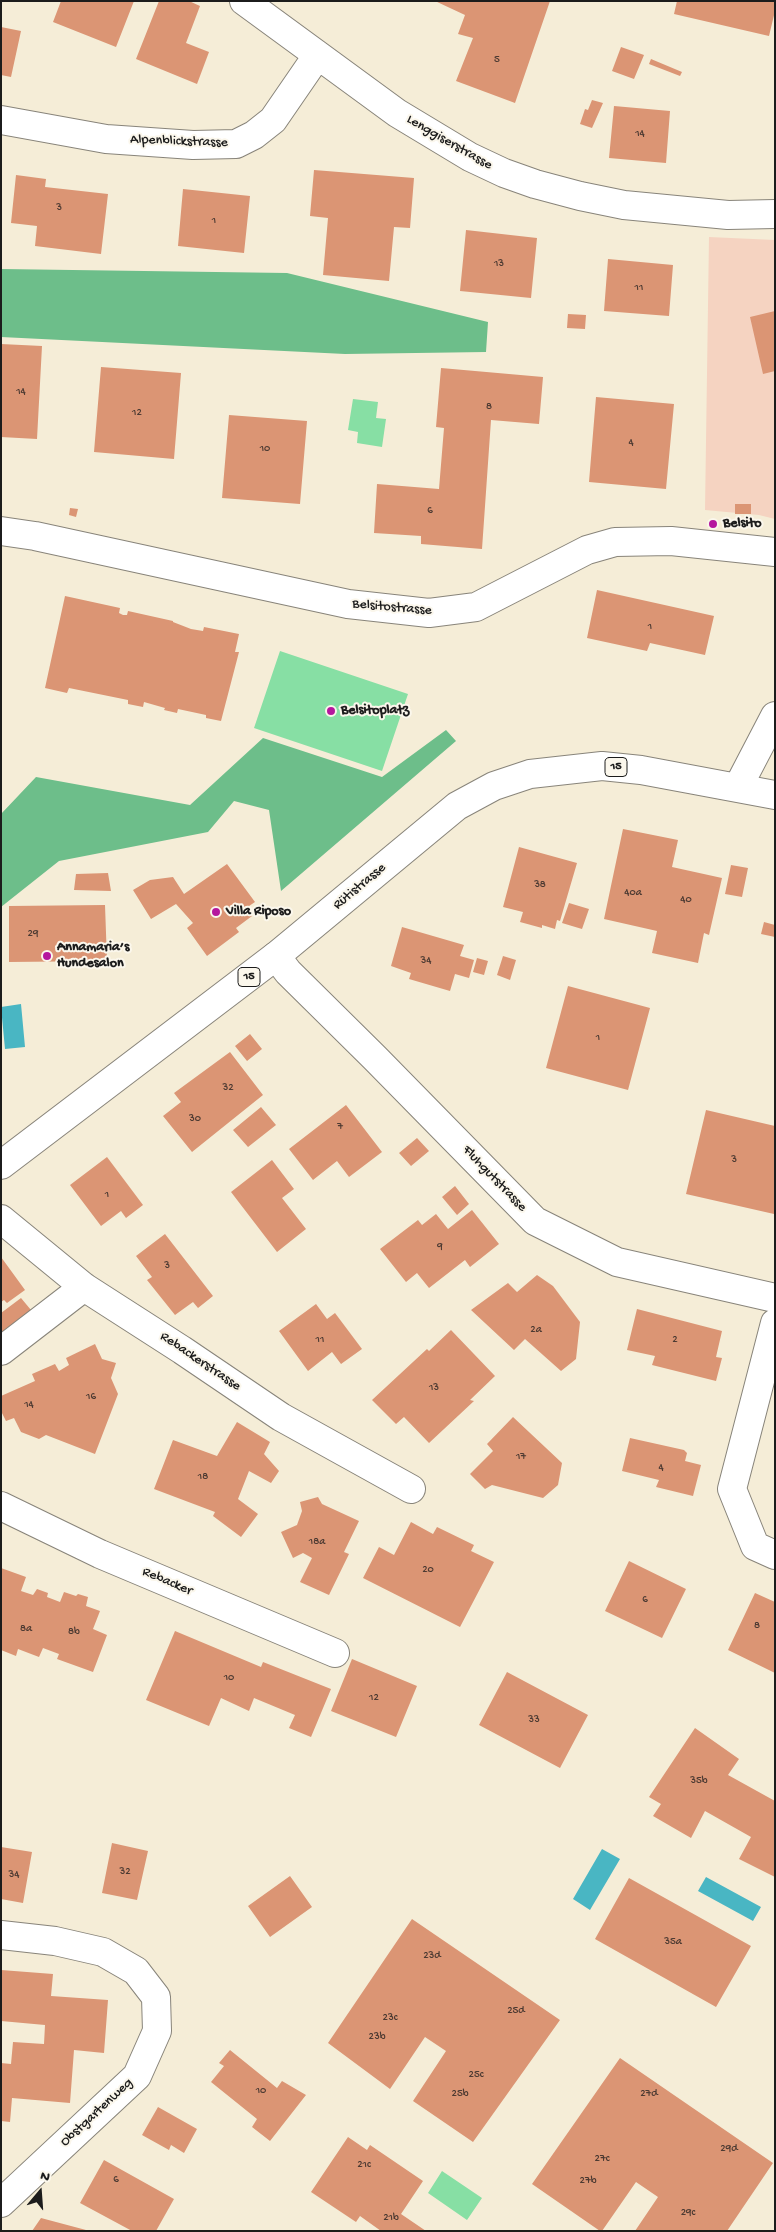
<!DOCTYPE html>
<html>
<head>
<meta charset="utf-8">
<style>
  body { margin:0 }
  #map { position:relative; width:776px; height:2232px; overflow:hidden; background:#f5edd7; font-family:"Gochi Hand",sans-serif }
  canvas { display:block }
  .frame { position:absolute; inset:0; border:2px solid #1c1c1c; pointer-events:none }
  .north { position:absolute; left:15px; top:2167px; width:50px; height:50px; -webkit-text-stroke:4px #fbf7ec; paint-order:stroke; rotate:18deg; font-size:14px; font-weight:700; line-height:20px; text-align:center; color:#1c1c1c }
  .north::after { content:''; display:block; margin:auto; width:18px; height:22px; background:#1c1c1c; clip-path:polygon(50% 0,100% 100%,50% 72%,0 100%) }
</style>
</head>
<body>
<div id="map">
<canvas width="776" height="2232"></canvas>
<div class="frame"></div>
<div class="north">N</div>
</div>
<script>
const g = document.querySelector('canvas').getContext('2d');
g.lineJoin = 'round';
function paint(path, color) {
  g.fillStyle = color;
  g.fill(path, 'evenodd');
}
function poly(rows) {
  const path = new Path2D();
  for (const r of rows) {
    path.moveTo(r[0], r[1]);
    for (let i = 2; i < r.length; i += 2) path.lineTo(r[i], r[i + 1]);
  }
  return path;
}
function strokePath(path, color, width, dash) {
  g.strokeStyle = color;
  g.lineWidth = width;
  g.lineCap = dash ? 'butt' : 'round';
  g.setLineDash(dash || []);
  g.stroke(path);
}
function label(font, color, halo, rows, align = 'center') {
  g.font = font + ' "Gochi Hand",sans-serif';
  g.lineWidth = 4;
  g.setLineDash([]);
  g.textBaseline = 'middle';
  g.strokeStyle = halo;
  g.fillStyle = color;
  for (const [text, x, y, turn = 0] of rows) {
    g.save();
    g.translate(x, y);
    g.rotate((+turn || 0) * Math.PI / 180);
    g.textAlign = isNaN(turn) ? turn : align;
    if (halo) g.strokeText(text, 0, 0);
    g.fillText(text, 0, 0);
    g.restore();
  }
}
paint(poly([
  [709,237,775,240,775,519,759,515,705,510]
]), '#f5d3c1');
paint(poly([
  [353,399,378,402,376,418,386,419,382,447,357,443,358,432,348,430],
  [280,651,408,694,382,771,254,728],
  [442,2171,482,2198,467,2220,428,2193]
]), '#87dfa4');
paint(poly([
  [1,269,287,273,488,322,486,352,345,354,1,337],
  [446,730,456,741,281,891,269,810,234,801,208,832,59,861,1,907,1,814,36,777,190,805,263,738,382,777]
]), '#6dbe8a');
paint(poly([
  [21,1004,25,1047,5,1049,1,1007],
  [602,1849,620,1859,590,1910,573,1899],
  [706,1877,761,1907,753,1921,698,1891]
]), '#49b6c3');
paint(poly([
  [61,1,134,1,116,47,53,22],
  [159,1,189,1,200,6,186,43,209,52,197,84,136,59],
  [435,1,550,1,515,103,456,81,473,38,458,34,465,15],
  [677,1,775,1,775,11,769,36,674,14],
  [1,27,21,31,11,77,1,75],
  [621,47,644,55,634,79,612,71],
  [651,59,682,72,680,76,649,64],
  [592,100,603,103,592,128,580,124,585,109,588,110],
  [614,106,670,111,666,163,609,158],
  [314,170,414,178,410,228,394,227,389,281,323,275,328,218,310,216],
  [16,175,46,179,45,187,108,194,101,254,35,246,37,226,11,223],
  [183,189,250,196,244,253,178,246],
  [466,230,537,238,531,298,460,291],
  [608,259,673,265,669,316,604,311],
  [775,311,775,371,763,374,750,317],
  [568,314,586,315,585,329,567,328],
  [1,344,42,346,37,439,1,437],
  [101,367,181,373,174,459,94,452],
  [441,368,543,377,539,424,491,420,482,549,421,544,421,536,374,533,377,484,439,489,444,428,436,427],
  [596,397,674,404,666,489,589,482],
  [229,415,307,421,300,504,222,498],
  [735,504,751,504,751,514,735,514],
  [70,508,78,509,76,517,69,515],
  [597,590,714,616,705,655,650,643,647,651,587,638],
  [65,596,120,608,119,613,123,615,127,615,128,611,173,621,173,622,191,629,203,631,204,627,239,634,235,652,239,652,221,721,206,718,206,715,178,709,177,713,164,710,165,708,144,702,143,707,128,704,128,700,69,688,67,693,45,688],
  [623,829,678,840,672,867,722,878,709,935,704,933,698,963,652,953,657,931,604,919],
  [519,847,577,863,560,921,557,920,555,929,542,925,542,928,520,922,523,912,503,907],
  [227,864,255,902,246,908,252,916,236,928,239,932,207,956,187,928,193,923,176,904,151,919,133,890,150,880,173,877,184,894],
  [731,865,748,868,742,897,725,894],
  [108,873,111,891,74,890,76,874],
  [569,903,589,909,582,929,562,923],
  [105,905,107,961,9,962,9,906],
  [764,922,775,925,775,937,761,934],
  [402,927,464,945,460,956,474,960,469,978,455,974,450,991,409,979,411,973,391,966],
  [503,956,516,960,510,980,497,975],
  [477,958,488,961,484,975,473,972],
  [568,986,650,1008,628,1090,546,1068],
  [250,1034,262,1049,247,1061,235,1046],
  [230,1052,263,1095,192,1152,163,1116,181,1102,174,1093],
  [346,1105,382,1152,349,1177,337,1161,313,1180,289,1149],
  [261,1107,276,1125,248,1147,233,1130],
  [706,1110,775,1126,774,1214,686,1194],
  [417,1138,429,1151,411,1166,399,1153],
  [107,1157,143,1205,126,1218,121,1211,101,1226,70,1185],
  [272,1160,294,1189,282,1198,306,1229,277,1252,231,1192],
  [455,1186,469,1204,457,1215,442,1197],
  [472,1210,499,1244,470,1267,465,1260,429,1288,417,1273,406,1282,380,1249,418,1220,422,1225,436,1214,448,1229],
  [165,1234,213,1296,198,1308,193,1302,175,1315,147,1280,152,1277,136,1256],
  [1,1257,25,1290,7,1303,4,1300,1,1302],
  [537,1275,553,1286,580,1322,576,1359,561,1371,525,1339,514,1350,471,1310,508,1283,517,1292],
  [21,1298,31,1310,1,1334,1,1313],
  [316,1304,327,1319,335,1313,362,1349,341,1364,332,1352,308,1371,279,1331],
  [637,1309,722,1331,716,1357,722,1358,716,1381,652,1365,655,1356,627,1350],
  [451,1330,495,1376,470,1400,474,1401,429,1443,404,1417,396,1424,372,1400,427,1349,429,1351],
  [95,1344,102,1359,116,1363,111,1378,118,1394,95,1454,46,1435,39,1439,21,1432,14,1418,6,1421,1,1411,1,1396,35,1381,32,1374,55,1364,59,1371,69,1365,66,1358],
  [513,1417,562,1463,558,1485,543,1498,492,1485,485,1489,470,1474,493,1451,487,1444],
  [237,1422,270,1442,264,1454,279,1471,271,1483,249,1471,238,1499,258,1514,241,1537,213,1516,215,1512,154,1489,173,1440,217,1456],
  [630,1438,684,1450,687,1453,685,1461,701,1465,693,1496,656,1487,659,1480,622,1471],
  [318,1497,322,1504,359,1521,344,1552,349,1554,329,1595,300,1582,312,1558,303,1553,293,1558,281,1532,297,1525,302,1511,300,1502],
  [411,1522,433,1534,437,1527,474,1545,471,1551,494,1562,460,1627,363,1578,379,1547,394,1555],
  [629,1561,686,1589,662,1638,605,1611],
  [1,1568,26,1577,21,1591,33,1595,37,1589,48,1593,47,1597,60,1602,64,1592,76,1596,78,1594,88,1597,86,1606,100,1611,93,1629,107,1635,93,1672,57,1659,59,1654,43,1648,39,1657,18,1649,16,1656,1,1650],
  [755,1593,775,1602,775,1673,728,1650],
  [175,1631,261,1667,263,1662,331,1689,311,1737,289,1728,295,1715,254,1698,249,1711,221,1698,209,1726,146,1700],
  [352,1659,417,1686,396,1737,331,1711],
  [507,1672,588,1715,560,1768,479,1725],
  [695,1728,739,1759,728,1775,775,1801,775,1877,739,1859,751,1837,705,1811,691,1838,653,1816,661,1804,649,1797],
  [112,1843,148,1851,137,1900,102,1893],
  [1,1847,32,1852,23,1903,1,1899],
  [290,1876,312,1907,270,1937,248,1906],
  [629,1878,751,1946,716,2007,595,1939],
  [412,1919,560,2020,473,2142,413,2101,446,2051,425,2037,390,2089,328,2043],
  [1,1970,53,1974,51,1996,108,2000,104,2053,74,2050,70,2103,12,2098,10,2122,1,2121,1,2063,11,2064,13,2042,44,2044,45,2025,1,2021],
  [230,2050,277,2088,282,2081,306,2095,270,2141,252,2127,257,2119,211,2082,224,2066,219,2063],
  [620,2058,773,2163,727,2231,635,2231,658,2197,636,2182,602,2231,600,2231,532,2184],
  [158,2107,197,2129,184,2153,171,2145,169,2150,142,2135],
  [348,2137,367,2150,370,2145,423,2181,401,2214,426,2231,381,2231,360,2216,356,2222,311,2192],
  [104,2160,174,2199,156,2231,132,2231,80,2203],
  [41,2218,86,2230,86,2231,32,2231]
]), '#db9574');
const minor = poly([
  [244,1,397,113,470,157,504,173,535,184,580,196,624,205,728,215,775,214],
  [1,120,106,139,193,145,236,144,254,135,273,120,317,56],
  [1,531,35,536,348,604,429,613,476,607,587,550,615,542,671,541,775,552],
  [738,787,775,716],
  [276,956,288,972,375,1058,535,1221,617,1262,775,1298],
  [1,1219,84,1287,182,1350,281,1417,411,1489],
  [775,1323,732,1489,755,1546,775,1555],
  [1,1351,84,1287],
  [1,1506,100,1554,335,1653],
  [1,1935,55,1941,103,1952,136,1971,156,1997,157,2031,137,2076,1,2203]
]);
const major = poly([
  [1,1165,276,956,457,806,494,786,530,774,602,766,641,770,775,795]
]);
strokePath(minor, '#88847a', 30);
strokePath(major, '#88847a', 30);
strokePath(minor, '#fff', 28);
strokePath(major, '#fff', 28);
for (const [x, y, r, color] of [
  [713,524,5,"#b5179e"],
  [331,711,5,"#b5179e"],
  [216,912,5,"#b5179e"],
  [47,956,5,"#b5179e"]
]) {
  const dot = new Path2D();
  dot.arc(x, y, r, 0, 2 * Math.PI);
  g.fillStyle = color;
  g.fill(dot);
  strokePath(dot, '#fbf7ec', 2);
}
label('11px', '#4c3a32', null, [
  ["5",497,60],
  ["14",640,134],
  ["3",59,208],
  ["1",214,221],
  ["13",499,264],
  ["11",639,288],
  ["14",21,392],
  ["8",489,407],
  ["12",137,413],
  ["4",631,443],
  ["10",265,449],
  ["6",430,511],
  ["1",650,627],
  ["38",540,885],
  ["40a",633,893],
  ["40",686,900],
  ["29",33,934],
  ["34",426,961],
  ["1",598,1038],
  ["32",228,1088],
  ["30",195,1119],
  ["7",340,1127],
  ["3",734,1160],
  ["1",107,1195],
  ["9",440,1247],
  ["3",167,1266],
  ["2a",536,1330],
  ["11",320,1340],
  ["2",675,1340],
  ["13",434,1388],
  ["16",91,1397],
  ["14",29,1405],
  ["17",521,1457],
  ["4",661,1468],
  ["18",203,1477],
  ["18a",317,1542],
  ["20",428,1570],
  ["6",645,1600],
  ["8",757,1626],
  ["8a",26,1629],
  ["8b",74,1632],
  ["10",229,1678],
  ["12",374,1698],
  ["33",534,1720],
  ["35b",699,1781],
  ["32",125,1872],
  ["34",14,1875],
  ["35a",673,1942],
  ["23d",432,1956],
  ["25d",516,2011],
  ["23c",390,2018],
  ["23b",377,2037],
  ["25c",476,2075],
  ["10",261,2091],
  ["25b",460,2094],
  ["27d",649,2094],
  ["29d",729,2149],
  ["27c",602,2159],
  ["21c",364,2165],
  ["6",116,2180],
  ["27b",588,2181],
  ["29c",688,2213],
  ["21b",391,2218]
]);
for (const [x, y, w] of [
  [616,767,22],
  [249,977,22]
]) {
  const box = new Path2D();
  box.roundRect(x - w / 2, y - 9.5, w, 19, 4);
  g.fillStyle = '#fbf7ec';
  g.fill(box);
  strokePath(box, '#1c1c1c', 1);
}
label('bold 12px', '#1c1c1c', null, [
  ["15",616,767],
  ["15",249,977]
]);
label('14px', '#1c1c1c', '#fbf7ec', [
  ["Alpenblickstrasse",179,142,2],
  ["Lenggiserstrasse",449,143,30],
  ["Belsitostrasse",392,608,5],
  ["Rütistrasse",360,887,-40],
  ["Fluhgutstrasse",494,1179,46],
  ["Rebackerstrasse",200,1362,34],
  ["Rebacker",167,1582,23],
  ["Obstgartenweg",97,2113,-43]
]);
label('bold 14px', '#1c1c1c', '#fbf7ec', [
  ["Belsito",723,524],
  ["Belsitoplatz",341,711],
  ["Villa Riposo",226,912],
  ["Annamaria’s",57,948],
  ["Hundesalon",57,964]
], 'left');
</script>
</body>
</html>
